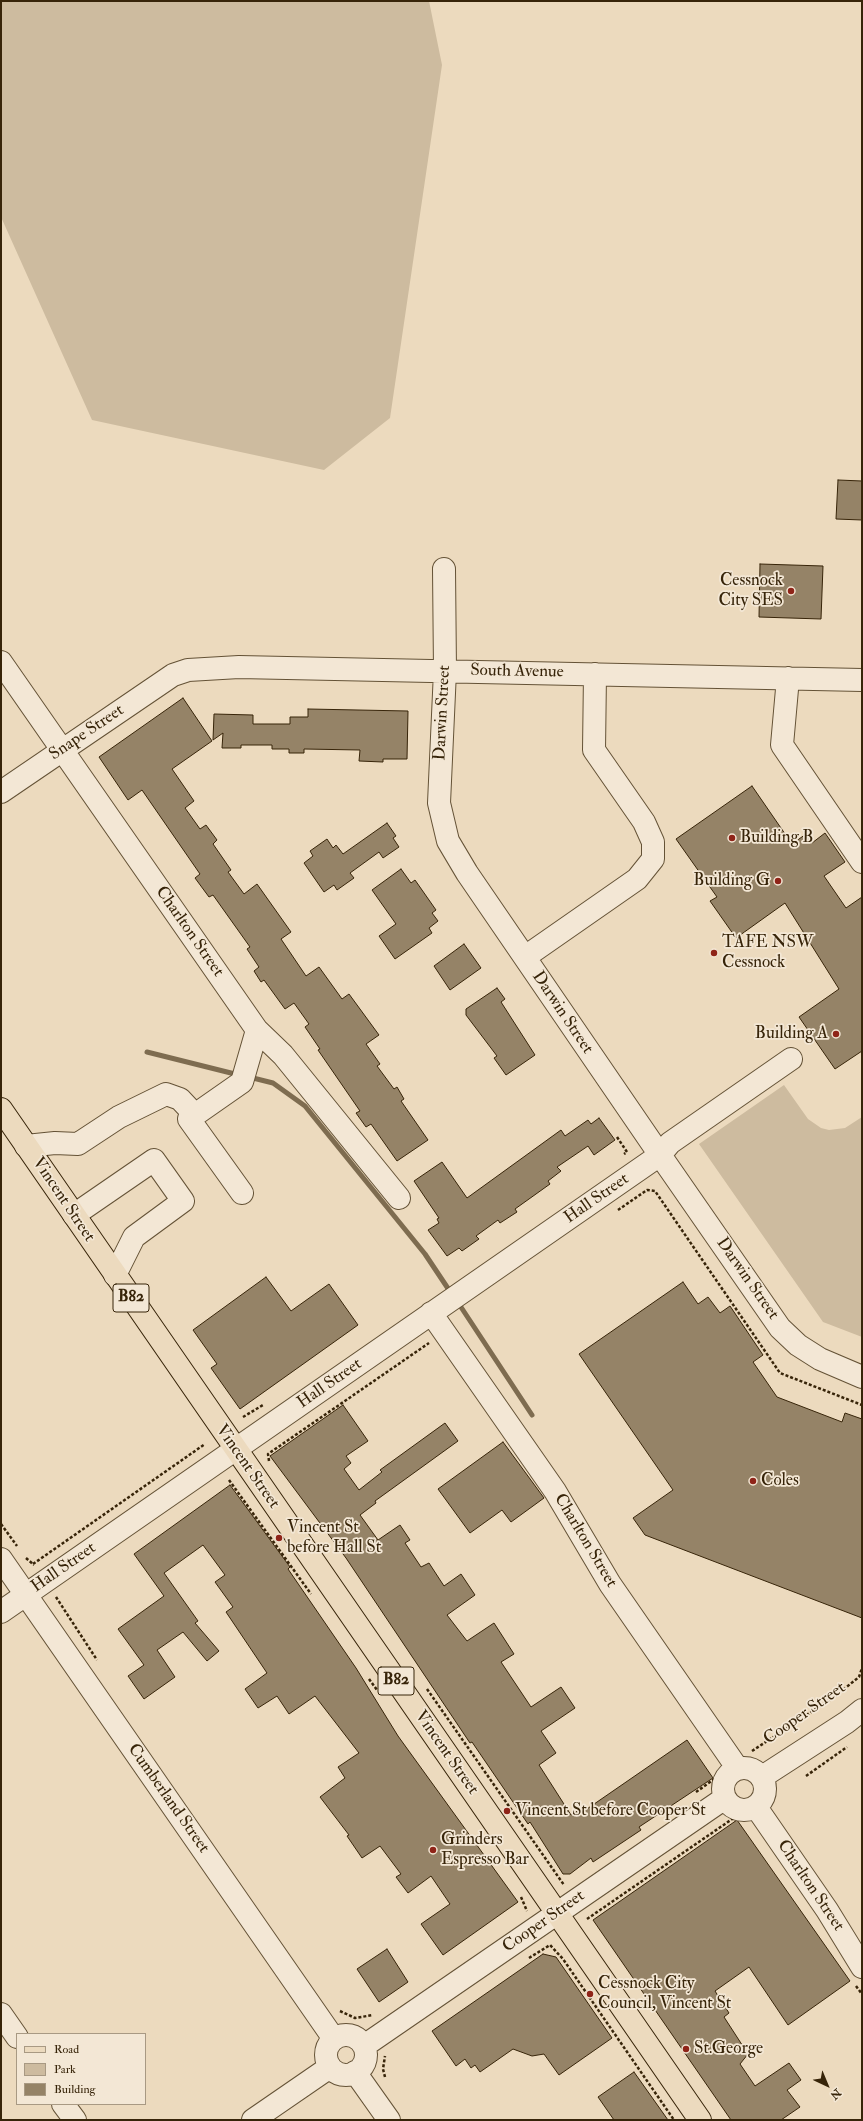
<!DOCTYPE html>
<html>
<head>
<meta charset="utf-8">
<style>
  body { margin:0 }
  #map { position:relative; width:863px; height:2121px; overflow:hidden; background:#ecdabe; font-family:"IM FELL Double Pica",serif }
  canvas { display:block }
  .frame { position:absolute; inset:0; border:2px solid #372409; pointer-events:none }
  .legend { position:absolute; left:16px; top:2033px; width:130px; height:72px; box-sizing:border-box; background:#f3e7d5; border:1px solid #a89983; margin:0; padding:5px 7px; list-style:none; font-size:12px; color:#372409 }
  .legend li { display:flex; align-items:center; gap:8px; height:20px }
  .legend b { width:20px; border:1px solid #a89983 }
  .north { position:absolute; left:807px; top:2065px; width:40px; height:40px; -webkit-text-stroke:3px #f3e7d5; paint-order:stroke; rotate:136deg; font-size:11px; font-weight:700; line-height:16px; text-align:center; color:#372409 }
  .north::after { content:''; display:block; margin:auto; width:14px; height:18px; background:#372409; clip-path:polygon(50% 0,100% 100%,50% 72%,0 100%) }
</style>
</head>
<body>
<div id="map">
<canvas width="863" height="2121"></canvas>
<div class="frame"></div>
<ul class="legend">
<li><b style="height:5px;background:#ecdabe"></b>Road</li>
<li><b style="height:11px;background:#cdbb9f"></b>Park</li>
<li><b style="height:11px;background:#958367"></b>Building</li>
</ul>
<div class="north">N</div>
</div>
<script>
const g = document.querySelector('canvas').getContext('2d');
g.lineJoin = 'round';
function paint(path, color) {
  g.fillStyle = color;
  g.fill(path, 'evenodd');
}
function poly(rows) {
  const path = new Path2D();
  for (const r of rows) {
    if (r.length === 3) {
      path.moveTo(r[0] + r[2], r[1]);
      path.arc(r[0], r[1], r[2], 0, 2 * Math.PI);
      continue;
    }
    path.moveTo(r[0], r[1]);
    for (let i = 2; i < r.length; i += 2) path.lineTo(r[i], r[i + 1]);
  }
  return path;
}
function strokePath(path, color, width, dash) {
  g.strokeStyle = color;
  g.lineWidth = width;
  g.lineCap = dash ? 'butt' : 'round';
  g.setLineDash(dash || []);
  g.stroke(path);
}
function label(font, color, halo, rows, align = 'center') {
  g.font = font + ' "IM FELL Double Pica",serif';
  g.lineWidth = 3.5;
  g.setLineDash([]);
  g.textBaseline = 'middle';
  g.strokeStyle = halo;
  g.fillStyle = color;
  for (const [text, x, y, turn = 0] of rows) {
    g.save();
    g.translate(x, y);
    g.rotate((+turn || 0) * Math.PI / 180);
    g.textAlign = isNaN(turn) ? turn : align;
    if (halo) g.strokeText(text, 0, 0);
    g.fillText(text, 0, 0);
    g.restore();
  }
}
paint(poly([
  [1,1,429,1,442,65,390,418,324,470,92,420,1,217],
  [784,1085,808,1119,821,1128,829,1130,845,1128,862,1117,862,1337,823,1322,699,1144]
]), '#cdbb9f');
strokePath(poly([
  [147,1052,239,1075],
  [249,1077,273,1083,305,1106,425,1254,451,1293],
  [457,1301,532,1415]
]), '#7e6c50', 5);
const building = poly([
  [838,480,862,481,862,520,836,519,838,480],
  [760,564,823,566,821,619,759,617,760,564],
  [183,698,212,741,172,769,194,801,185,808,200,829,206,825,217,840,213,844,231,870,228,872,244,894,257,884,291,932,281,939,306,976,319,967,342,999,349,994,379,1035,366,1044,380,1064,377,1066,394,1089,397,1087,404,1099,401,1101,428,1140,397,1161,371,1124,366,1127,356,1113,360,1111,318,1050,320,1049,305,1027,309,1024,294,1003,285,1009,264,980,261,982,254,971,259,967,247,949,250,947,213,895,209,897,195,878,200,874,142,790,128,800,99,757,183,698],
  [308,709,408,711,407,759,383,759,383,762,359,761,360,750,304,749,304,753,289,753,289,749,272,749,272,745,241,745,241,748,222,748,223,733,213,740,214,714,253,715,253,724,290,724,290,717,308,717,308,709],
  [752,786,792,844,806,834,812,843,825,833,845,862,824,876,846,908,862,897,862,1051,835,1069,799,1017,839,989,785,903,736,938,710,901,717,897,676,839,752,786],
  [387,823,396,836,393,838,399,847,383,858,379,852,350,873,354,878,337,890,334,885,324,892,304,863,313,856,310,851,327,839,333,848,336,845,343,854,387,823],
  [401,869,411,883,415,880,436,910,432,913,438,921,429,928,432,933,395,959,379,936,396,924,372,890,401,869],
  [464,944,481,968,450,990,434,966,464,944],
  [497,988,505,999,501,1002,535,1055,506,1075,494,1058,497,1056,466,1015,466,1009,497,988],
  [599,1118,615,1140,594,1155,588,1146,557,1167,561,1171,548,1181,550,1184,515,1209,517,1212,500,1223,498,1220,476,1236,479,1239,462,1251,459,1248,447,1256,428,1230,439,1223,437,1219,439,1218,414,1181,442,1162,467,1198,561,1130,565,1136,588,1120,591,1124,599,1118],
  [266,1277,291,1311,329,1284,358,1325,240,1409,211,1368,217,1364,193,1330,266,1277],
  [683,1282,698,1304,708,1297,720,1313,730,1306,763,1355,753,1362,777,1397,842,1422,845,1413,862,1419,862,1618,645,1535,633,1518,673,1490,579,1354,683,1282],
  [343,1405,368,1441,346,1456,351,1463,344,1469,359,1490,382,1472,380,1470,445,1423,458,1441,375,1501,376,1503,360,1515,378,1540,400,1525,410,1540,405,1543,421,1567,429,1563,444,1586,461,1574,475,1595,447,1615,467,1641,494,1623,514,1654,501,1662,531,1707,561,1687,575,1708,541,1731,556,1753,539,1765,571,1815,582,1808,584,1811,687,1740,713,1778,639,1827,641,1830,593,1862,591,1858,570,1874,563,1874,530,1822,528,1824,472,1742,470,1743,346,1558,270,1456,343,1405],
  [503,1442,544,1498,511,1522,502,1510,470,1533,438,1489,503,1442],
  [230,1485,290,1567,288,1569,356,1668,398,1736,518,1902,443,1955,421,1924,450,1904,431,1876,408,1893,396,1877,401,1874,380,1846,362,1858,347,1836,349,1835,320,1797,345,1778,338,1767,359,1753,315,1696,289,1714,277,1696,258,1708,245,1689,267,1673,226,1612,233,1607,215,1582,225,1575,203,1545,164,1573,198,1621,195,1623,219,1651,207,1661,183,1632,157,1650,175,1677,144,1699,128,1676,144,1665,118,1629,164,1596,134,1554,230,1485],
  [737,1820,850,1981,788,2025,749,1967,715,1991,729,2013,724,2017,748,2054,740,2064,755,2086,789,2063,801,2080,787,2090,800,2107,781,2120,731,2120,593,1920,737,1820],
  [387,1949,408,1982,379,2002,357,1969,387,1949],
  [543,1954,556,1957,612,2038,559,2075,544,2054,532,2056,513,2049,480,2072,475,2065,471,2068,465,2059,456,2066,432,2031,543,1954],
  [634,2072,668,2120,614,2120,598,2097,634,2072]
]);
paint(building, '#958367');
strokePath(building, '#372409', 1);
const minor = poly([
  [444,569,445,671,439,803,448,841,467,873,660,1155,780,1328,798,1345,820,1359,862,1377],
  [1,662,257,1030,283,1055,399,1198],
  [788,678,782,745,862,862],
  [1,792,173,675,188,670,239,667,862,680],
  [525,957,637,879,653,859,653,842,644,822,594,750,595,674],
  [26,1146,55,1143,78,1144,119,1117,166,1094,180,1099,195,1115],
  [242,1193,189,1119,242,1082,257,1030],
  [74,1215,154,1160,183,1201,134,1237,115,1275],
  [431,1313,555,1491,610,1584,738,1769],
  [1,1559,334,2039],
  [1,1612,660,1155,670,1143,791,1059],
  [744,1789,21],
  [762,1777,847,1722,862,1710],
  [756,1807,827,1910,862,1967],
  [1,2014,17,2037],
  [346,2055,20],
  [364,2046,725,1798],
  [355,2072,389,2120],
  [63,2104,75,2120],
  [253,2120,330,2067]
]);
const major = poly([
  [1,1109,700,2120]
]);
strokePath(minor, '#645236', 24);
strokePath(major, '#372409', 24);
strokePath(poly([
  [617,1137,627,1152,624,1154],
  [618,1210,647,1190,655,1191,780,1373,862,1405],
  [243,1417,263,1405],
  [269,1461,268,1454,429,1343],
  [229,1480,311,1594],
  [1,1524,17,1546],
  [26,1558,34,1565],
  [33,1564,205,1444],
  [56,1597,97,1660],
  [369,1679,377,1690],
  [427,1689,564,1885],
  [752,1751,834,1697,859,1677,862,1668],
  [806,1776,847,1747],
  [696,1792,720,1775],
  [521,1897,527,1911],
  [587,1919,738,1815,739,1818],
  [529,1958,550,1945,563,1959,674,2120],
  [856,1986,862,1994],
  [340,2011,355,2018,373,2015],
  [385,2077,383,2069,385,2056]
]), '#372409', 2.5, [3, 2]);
strokePath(minor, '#f3e7d5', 22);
strokePath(major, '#ecdabe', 22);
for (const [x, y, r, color] of [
  [791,591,4,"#8f2418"],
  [732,838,4,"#8f2418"],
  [778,881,4,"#8f2418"],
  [714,953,4,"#8f2418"],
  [836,1034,4,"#8f2418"],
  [753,1481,4,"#8f2418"],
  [279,1538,4,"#8f2418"],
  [507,1811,4,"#8f2418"],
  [433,1850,4,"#8f2418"],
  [590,1994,4,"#8f2418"],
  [686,2049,4,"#8f2418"]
]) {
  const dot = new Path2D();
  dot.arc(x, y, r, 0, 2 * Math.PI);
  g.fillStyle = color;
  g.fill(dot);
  strokePath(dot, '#f3e7d5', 1.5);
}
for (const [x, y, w] of [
  [131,1298,36],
  [396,1681,36]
]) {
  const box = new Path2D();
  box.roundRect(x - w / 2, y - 14, w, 28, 3);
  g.fillStyle = '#f3e7d5';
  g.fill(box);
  strokePath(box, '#372409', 1);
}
label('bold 16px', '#372409', null, [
  ["B82",131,1298],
  ["B82",396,1681]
]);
label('17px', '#372409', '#f3e7d5', [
  ["Cessnock",783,581,"right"],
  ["City SES",783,601,"right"],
  ["Building B",740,838],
  ["Building G",770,881,"right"],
  ["TAFE NSW",722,943],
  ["Cessnock",722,963],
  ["Building A",828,1034,"right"],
  ["Coles",761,1481],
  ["Vincent St",287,1528],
  ["before Hall St",287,1548],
  ["Vincent St before Cooper St",515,1811],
  ["Grinders",441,1840],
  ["Espresso Bar",441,1860],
  ["Cessnock City",598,1984],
  ["Council, Vincent St",598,2004],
  ["St.George",694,2049]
], 'left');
label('17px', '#372409', '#f3e7d5', [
  ["South Avenue",517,672,1],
  ["Darwin Street",443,713,-87],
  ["Snape Street",87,733,-34],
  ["Charlton Street",189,932,55],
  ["Darwin Street",562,1013,56],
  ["Hall Street",597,1199,-35],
  ["Vincent Street",63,1200,56],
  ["Darwin Street",747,1279,55],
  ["Hall Street",330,1384,-35],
  ["Vincent Street",247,1467,55],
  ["Charlton Street",585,1541,59],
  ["Hall Street",64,1568,-35],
  ["Cooper Street",805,1714,-35],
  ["Vincent Street",446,1753,55],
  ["Cumberland Street",168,1799,55],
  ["Charlton Street",810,1886,56],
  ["Cooper Street",544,1922,-35]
]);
</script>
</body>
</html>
